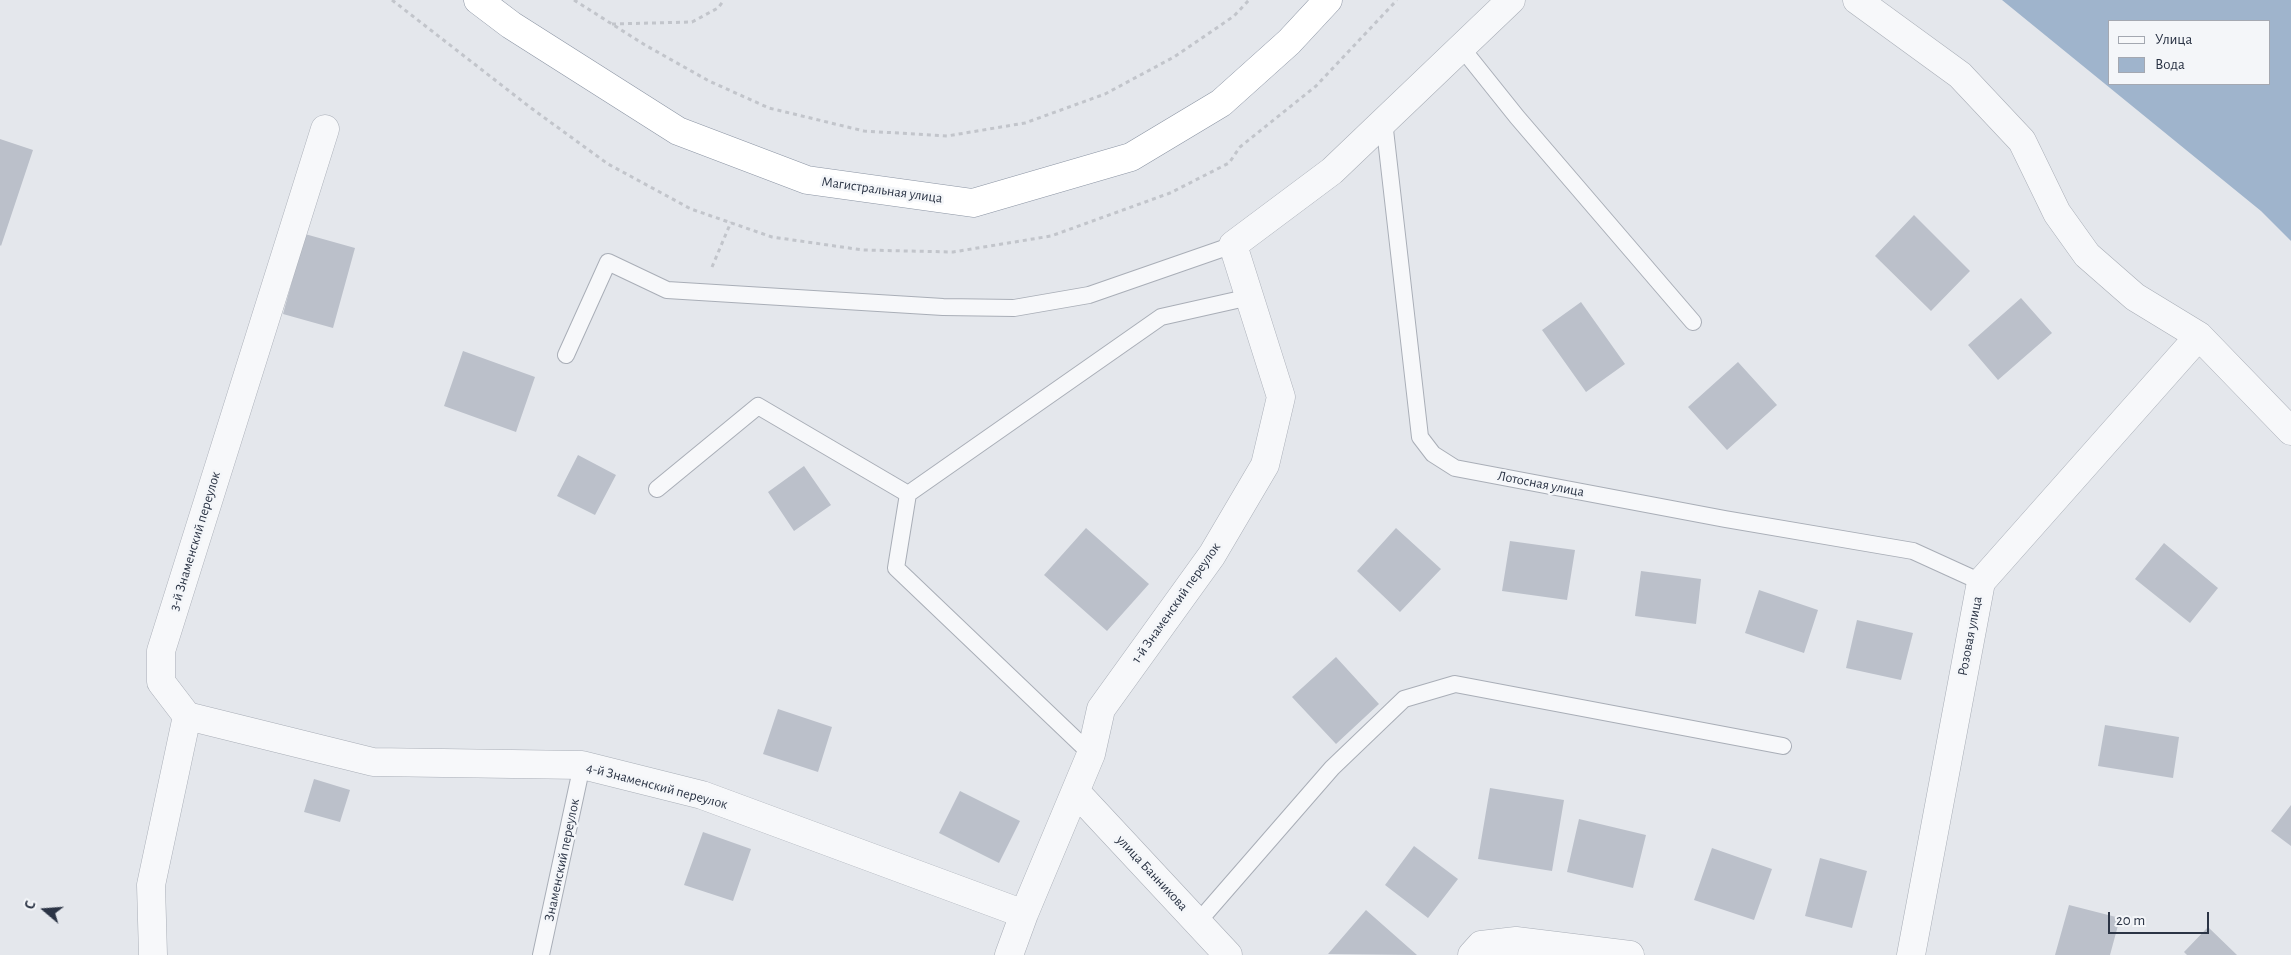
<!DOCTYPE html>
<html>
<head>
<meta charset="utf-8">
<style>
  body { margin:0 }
  #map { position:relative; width:2291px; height:955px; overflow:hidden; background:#e4e7ec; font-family:"Alegreya Sans",sans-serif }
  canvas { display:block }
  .legend { position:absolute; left:2108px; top:20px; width:162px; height:65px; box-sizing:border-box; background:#f4f6f9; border:1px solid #a4a8b1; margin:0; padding:6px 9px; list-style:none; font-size:15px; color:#2b3445 }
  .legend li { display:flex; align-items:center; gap:10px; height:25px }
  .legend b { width:25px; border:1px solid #a4a8b1 }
  .north { position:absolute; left:20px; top:885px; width:50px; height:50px; -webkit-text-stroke:4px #f4f6f9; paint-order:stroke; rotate:288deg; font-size:14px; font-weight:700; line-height:20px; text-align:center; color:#2b3445 }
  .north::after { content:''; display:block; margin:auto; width:18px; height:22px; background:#2b3445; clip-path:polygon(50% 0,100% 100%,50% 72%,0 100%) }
  .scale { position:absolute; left:2108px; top:912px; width:101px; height:22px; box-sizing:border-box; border:2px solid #2b3445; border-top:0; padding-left:6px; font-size:15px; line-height:18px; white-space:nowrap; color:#2b3445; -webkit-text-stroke:4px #f4f6f9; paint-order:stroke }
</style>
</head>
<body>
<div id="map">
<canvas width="2291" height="955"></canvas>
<ul class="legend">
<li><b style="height:6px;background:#f7f8fa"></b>Улица</li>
<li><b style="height:14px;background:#9fb4cc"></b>Вода</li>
</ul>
<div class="north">С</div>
<div class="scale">20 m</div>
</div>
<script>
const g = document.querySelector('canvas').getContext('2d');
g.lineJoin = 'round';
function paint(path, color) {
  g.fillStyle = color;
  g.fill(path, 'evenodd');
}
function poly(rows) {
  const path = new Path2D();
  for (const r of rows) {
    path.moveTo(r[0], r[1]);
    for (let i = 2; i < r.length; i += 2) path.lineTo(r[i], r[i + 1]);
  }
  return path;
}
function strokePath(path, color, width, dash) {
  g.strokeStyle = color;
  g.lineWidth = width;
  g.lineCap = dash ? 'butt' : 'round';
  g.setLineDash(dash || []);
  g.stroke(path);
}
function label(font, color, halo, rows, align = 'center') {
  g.font = font + ' "Alegreya Sans",sans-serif';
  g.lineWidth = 5;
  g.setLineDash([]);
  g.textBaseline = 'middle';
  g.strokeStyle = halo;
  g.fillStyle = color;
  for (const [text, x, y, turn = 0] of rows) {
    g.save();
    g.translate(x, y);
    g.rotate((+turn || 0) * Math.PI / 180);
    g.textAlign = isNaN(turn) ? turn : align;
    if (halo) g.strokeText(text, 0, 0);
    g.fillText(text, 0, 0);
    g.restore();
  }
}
paint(poly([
  [2002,0,2291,0,2291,241,2261,211],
  [2110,21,2270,21,2270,84,2110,84]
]), '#9fb4cc');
paint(poly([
  [0,139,33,150,1,246,0,245],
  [1914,215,1970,271,1931,311,1875,256],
  [305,234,355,248,333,328,283,314],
  [2021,298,2052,333,1998,380,1968,345],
  [1581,302,1625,364,1586,392,1542,330],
  [463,351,535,377,516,432,444,406],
  [1738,362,1777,405,1727,450,1688,407],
  [578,455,616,475,595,515,557,496],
  [804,466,831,505,794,531,768,492],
  [1086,528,1149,584,1107,631,1044,575],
  [1396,528,1441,569,1400,612,1357,571],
  [1510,541,1575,550,1567,600,1502,591],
  [2164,543,2218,588,2190,623,2135,579],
  [1641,571,1701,579,1696,624,1635,616],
  [1759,590,1818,610,1804,653,1745,633],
  [1857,620,1913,633,1901,680,1846,668],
  [1336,657,1379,704,1336,744,1292,697],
  [778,709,832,727,818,772,763,754],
  [2105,725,2179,737,2173,778,2098,766],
  [314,779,350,790,340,822,304,812],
  [1490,788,1564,800,1552,871,1478,859],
  [960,791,1020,821,999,863,939,833],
  [2291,805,2291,846,2271,831],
  [1579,819,1646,835,1633,888,1567,872],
  [703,832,751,849,733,901,684,885],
  [1414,846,1458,879,1428,918,1385,885],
  [1712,848,1772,869,1754,920,1694,900],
  [1820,858,1867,871,1852,928,1805,916],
  [2069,905,2120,918,2110,955,2055,955],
  [1366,910,1417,955,1328,954],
  [2208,927,2237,955,2187,955,2184,952]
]), '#bbc0ca');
const lane = poly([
  [1461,47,1517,117,1693,322],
  [1384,121,1420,437,1433,454,1455,468,1725,519,1913,551,1981,582],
  [566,355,608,262,667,290,943,307,1014,308,1089,295,1233,245],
  [657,489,758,406,908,494],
  [1091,754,896,568,908,494,1161,317,1250,297],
  [1198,922,1332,768,1404,699,1455,684,1783,746],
  [541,955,582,765]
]);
const street = poly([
  [1857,0,1960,75,2022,141,2057,213,2087,255,2135,297,2199,336,2291,431],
  [187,716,373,762,582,765,702,795,1024,914],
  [1076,792,1228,955],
  [153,955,151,885,187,716,161,682,161,651,325,129],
  [1009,955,1024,914,1091,754,1101,709,1212,555,1265,465,1281,397,1233,245,1332,171,1511,0],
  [1472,955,1481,945,1516,941,1630,955],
  [1911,955,1981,582,2199,336]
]);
const highway = poly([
  [478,0,511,25,678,131,807,180,973,203,1131,157,1221,103,1289,42,1328,0]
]);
strokePath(lane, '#a9aeb7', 18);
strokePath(street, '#a9aeb7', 29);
strokePath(highway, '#8b94a3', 29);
strokePath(poly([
  [392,0,531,108,608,164,691,209,772,237,863,250,953,252,1051,236,1170,193,1229,163,1240,147,1316,86,1397,0],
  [574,0,645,45,709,81,769,108,864,131,947,136,1025,123,1105,94,1174,57,1234,16,1249,0],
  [612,24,692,22,718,8,724,0],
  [712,267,731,222]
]), '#c2c5cb', 3, [4, 4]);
strokePath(lane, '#f7f8fa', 16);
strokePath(street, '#f7f8fa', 28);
strokePath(highway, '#fff', 28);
label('14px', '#2b3445', '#f4f6f9', [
  ["Магистральная улица",882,190,8],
  ["Лотосная улица",1541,484,11],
  ["3-й Знаменский переулок",195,541,-73],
  ["1-й Знаменский переулок",1176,603,-55],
  ["Розовая улица",1970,636,-79],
  ["4-й Знаменский переулок",657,786,15],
  ["Знаменский переулок",562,860,-78],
  ["улица Банникова",1152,873,47]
]);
</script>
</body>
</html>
